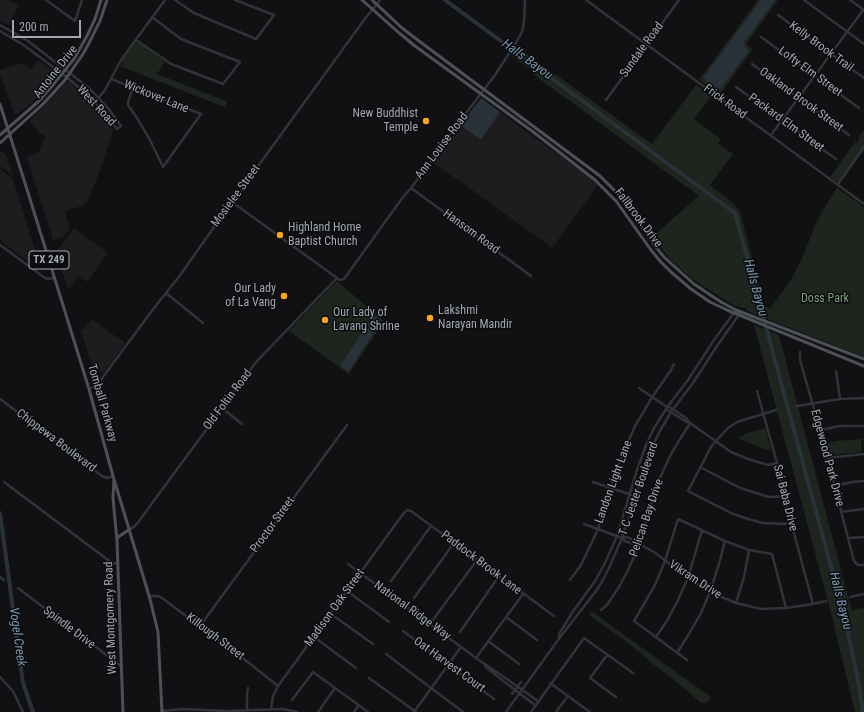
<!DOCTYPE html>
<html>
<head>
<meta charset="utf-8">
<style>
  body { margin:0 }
  #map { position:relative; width:864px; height:712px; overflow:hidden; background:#111113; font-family:"Roboto Condensed",sans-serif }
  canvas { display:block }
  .scale { position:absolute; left:12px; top:20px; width:69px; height:18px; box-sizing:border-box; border:2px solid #a1a8b4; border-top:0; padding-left:5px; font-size:12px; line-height:14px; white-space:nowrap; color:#a1a8b4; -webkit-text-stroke:3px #0c0c0d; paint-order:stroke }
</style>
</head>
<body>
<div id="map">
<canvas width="864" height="712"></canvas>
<div class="scale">200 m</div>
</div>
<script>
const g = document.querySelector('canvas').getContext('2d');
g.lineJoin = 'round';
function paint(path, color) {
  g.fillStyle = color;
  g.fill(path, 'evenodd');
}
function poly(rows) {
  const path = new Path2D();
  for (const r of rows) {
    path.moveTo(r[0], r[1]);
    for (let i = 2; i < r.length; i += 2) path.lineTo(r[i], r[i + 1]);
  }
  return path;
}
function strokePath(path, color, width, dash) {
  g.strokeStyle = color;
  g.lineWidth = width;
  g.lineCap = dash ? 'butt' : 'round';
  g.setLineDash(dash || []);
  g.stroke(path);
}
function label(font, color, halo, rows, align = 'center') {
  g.font = font + ' "Roboto Condensed",sans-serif';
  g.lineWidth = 3;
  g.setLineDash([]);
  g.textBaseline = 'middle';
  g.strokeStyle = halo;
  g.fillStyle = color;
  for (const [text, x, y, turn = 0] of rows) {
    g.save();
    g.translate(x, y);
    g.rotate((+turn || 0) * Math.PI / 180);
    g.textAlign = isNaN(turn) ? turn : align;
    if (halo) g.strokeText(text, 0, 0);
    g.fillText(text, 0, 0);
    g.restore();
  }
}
paint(poly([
  [0,0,8,0,19,4,9,25,0,21],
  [38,60,58,74,49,85,35,100,19,113,14,113,0,74,0,70,23,63,31,69],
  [69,82,94,105,113,130,102,165,88,201,82,206,65,211,70,229,62,237,53,240,27,157,39,152,45,136,39,133,29,120,43,107,65,83],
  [500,112,582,172,598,185,552,248,457,179,456,179,433,163,460,125,481,140],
  [0,151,6,155,13,175,0,166],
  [0,169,13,179,42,272,0,240],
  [74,228,108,253,87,282,79,276,68,289,56,252],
  [92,319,125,343,103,374,92,366,81,330,84,329]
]), '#1d1d20');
paint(poly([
  [758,0,778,0,746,44,753,49,720,94,699,80],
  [135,43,138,43,165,62,157,74,228,102,224,107,120,66,123,61,122,60],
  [516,46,652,144,696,85,711,96,694,119,721,139,718,143,733,154,710,185,734,204,740,212,765,307,768,307,770,309,789,283,801,261,817,221,831,197,837,188,864,207,864,357,747,311,747,309,737,306,736,307,692,279,672,261,652,237,699,196,533,74,534,72,510,55],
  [864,130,864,146,839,181,835,181,830,177,855,142,857,143,859,140,858,138],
  [337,281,384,321,349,374,289,331],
  [754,325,779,335,850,604,852,610,864,608,864,712,855,712,829,605],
  [765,428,771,451,754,445,738,438,747,433],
  [861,439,861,452,829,455,828,455,824,444,836,441],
  [591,611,711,697,707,703,700,702,673,679,653,664,631,645,589,615]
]), '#1d251e');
paint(poly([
  [761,0,775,0,744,42,745,47,748,49,748,52,720,89,718,89,705,80,704,77],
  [481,98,500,112,481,140,460,125],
  [374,316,380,320,380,323,350,369,348,371,346,370,341,366,342,363,365,328]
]), '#293238');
strokePath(poly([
  [445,0,735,213,845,618,858,680,863,712],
  [0,513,23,683,33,712]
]), '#293238', 4);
strokePath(poly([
  [46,0,75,21,82,0],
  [175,0,194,13,256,39,274,15,235,0],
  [586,0,864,204],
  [804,0,864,44],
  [850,0,864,10],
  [778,15,864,78],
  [0,25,16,34,28,41,89,88,108,108,121,126,117,129,95,102,69,79,25,46,0,31],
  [761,37,859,108],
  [136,40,171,64,223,84,240,62,181,39,152,17],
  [752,64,849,135],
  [112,79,133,88,201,114,163,167,150,140,137,118,128,105,128,102,133,88],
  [736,87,836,159],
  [606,100,679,0],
  [95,102,105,90,121,60,165,0],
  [771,135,864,9],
  [838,184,864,147],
  [411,188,531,276],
  [232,202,337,278,340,280,344,279,403,197,411,188,457,125,495,75,517,41,522,32,524,22,525,0],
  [0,245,45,278,48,279,54,278],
  [166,293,203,323],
  [800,352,800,360,820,430,854,561,858,565,864,565],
  [836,371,840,399],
  [639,388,667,407],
  [89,389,97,385,151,312,181,274,226,210,243,187,364,20,380,0],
  [757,391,777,463,784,496,813,604],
  [0,399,102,476,107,478,113,476],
  [668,406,686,418,690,423],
  [797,406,840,399,864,398],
  [222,408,242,424],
  [666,409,685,421,690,423,731,452,748,459,768,465,777,463],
  [776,410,737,422,728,428,716,441,711,447,688,491,731,513,748,519,763,523,783,524,792,523],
  [820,430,840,426,864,426],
  [827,458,864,454],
  [700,467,740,488,769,497,784,496],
  [4,482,112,563,118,564],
  [593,482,635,496],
  [834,486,852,482,864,481],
  [841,512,864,509],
  [584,524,622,538,625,541,636,545,639,544],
  [130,529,135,526,139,521,256,362,337,278],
  [622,538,626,537,637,541,639,544,654,552,688,578,710,592,736,603,761,609,786,608,813,604,826,601],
  [849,538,864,537],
  [348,564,476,658,504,677,538,701],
  [0,577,4,580],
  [570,580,581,565,592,542,598,529,614,475,635,426,651,399,671,370,674,364],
  [391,581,431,526],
  [18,588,121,666],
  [347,591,389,622],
  [149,596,158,596,162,598,249,663,278,686],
  [850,597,864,594],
  [414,598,454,543],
  [736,603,744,577,749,550],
  [601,610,607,605,619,587,627,572,642,539,647,517,660,478,671,454,690,423],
  [331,614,373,644],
  [506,617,537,640],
  [430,624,477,560],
  [200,626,347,425],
  [403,631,494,699],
  [460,632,499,576],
  [314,637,356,668],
  [656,637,668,619,678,600,688,578,702,530],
  [559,639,559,634,572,613,595,581,605,563,617,536,636,473,646,445,654,428,668,406,688,380,714,340,736,310],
  [488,641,519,664],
  [677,653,689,634,701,613,710,592,719,564,725,541],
  [386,654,463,712],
  [607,655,590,678,616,697],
  [476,658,523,594],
  [687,660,634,621,655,585,665,561,678,519,725,541,749,550,772,554,786,608],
  [485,666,502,680,535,705],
  [0,677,13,691,23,712],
  [369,678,416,712],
  [550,683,590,712],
  [512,694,521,682],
  [292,700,313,672,368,712],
  [271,709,273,696,278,686,403,514,407,510,411,511,554,616],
  [247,710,247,695,248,688],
  [162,711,183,709,227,711,283,709,297,712],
  [318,712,335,688],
  [354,712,359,705],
  [414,712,461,647],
  [506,712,558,640,596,591,603,580,609,568,622,538,650,451,660,431,671,412,693,383,719,343,741,312],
  [531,712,584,638,633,673],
  [556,712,568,696]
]), '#323338', 2.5);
strokePath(poly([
  [362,0,398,32,415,46,532,131,595,180,616,201,651,250,660,261,671,272,691,289,710,302,727,310,864,366],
  [372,0,402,28,419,41,600,176,621,197,655,246,664,257,675,267,694,284,721,302,736,310,864,359],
  [0,104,30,199,89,389,113,476,150,599,158,632,162,712],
  [0,135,39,101,52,86,74,59,87,36,95,19,101,0],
  [0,143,43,104,65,80,83,54,88,45,100,21,107,0],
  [114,480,113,498,117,541,123,712],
  [117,539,118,537,130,529]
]), '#4e5057', 3);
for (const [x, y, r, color] of [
  [426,121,4,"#f9a722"],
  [280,235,4,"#f9a722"],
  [284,296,4,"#f9a722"],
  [430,318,4,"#f9a722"],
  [325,320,4,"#f9a722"]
]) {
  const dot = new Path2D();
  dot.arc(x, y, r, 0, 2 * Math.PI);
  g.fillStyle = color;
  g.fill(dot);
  strokePath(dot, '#0c0c0d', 1.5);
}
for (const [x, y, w] of [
  [49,260,40]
]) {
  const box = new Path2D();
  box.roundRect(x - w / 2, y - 9, w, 18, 3);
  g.fillStyle = '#0c0c0d';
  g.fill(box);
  strokePath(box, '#a1a8b4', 1);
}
label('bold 11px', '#a1a8b4', null, [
  ["TX 249",49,260]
]);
label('12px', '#a1a8b4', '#0c0c0d', [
  ["Kelly Brook Trail",821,47,36],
  ["Sundale Road",642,50,-54],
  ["Antoine Drive",56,72,-52],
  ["Lofty Elm Street",810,72,36],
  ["Wickover Lane",156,97,22],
  ["Oakland Brook Street",801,100,36],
  ["Frick Road",725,102,36],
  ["West Road",96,106,47],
  ["Packard Elm Street",786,123,36],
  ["Ann Louise Road",442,146,-53],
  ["Mosielee Street",236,196,-54],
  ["Fallbrook Drive",638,218,53],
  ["Hansom Road",471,232,36],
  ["Old Foltin Road",228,400,-53],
  ["Tomball Parkway",102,403,74],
  ["Chippewa Boulevard",56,441,37],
  ["Edgewood Park Drive",827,458,75],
  ["Landon Light Lane",614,482,-70],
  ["T C Jester Boulevard",639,489,-71],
  ["Sai Baba Drive",785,498,76],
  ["Pelican Bay Drive",647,518,-71],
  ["Proctor Street",273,525,-54],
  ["Paddock Brook Lane",481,563,37],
  ["Vikram Drive",695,580,33],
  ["Madison Oak Street",335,608,-54],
  ["National Ridge Way",412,611,36],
  ["West Montgomery Road",111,618,-92],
  ["Spindle Drive",69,628,37],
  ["Killough Street",215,637,37],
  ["Oat Harvest Court",449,665,36]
]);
label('12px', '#a1a8b4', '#0c0c0d', [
  ["New Buddhist",418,114,"right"],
  ["Temple",418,128,"right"],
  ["Highland Home",288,228],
  ["Baptist Church",288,242],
  ["Our Lady",276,289,"right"],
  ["of La Vang",276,303,"right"],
  ["Lakshmi",438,311],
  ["Narayan Mandir",438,325],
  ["Our Lady of",333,313],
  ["Lavang Shrine",333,327]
], 'left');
label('12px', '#77a078', '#0c0c0d', [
  ["Doss Park",825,299]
]);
label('italic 13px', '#7698b1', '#0c0c0d', [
  ["Halls Bayou",527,60,36],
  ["Halls Bayou",755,288,75],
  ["Halls Bayou",840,601,76],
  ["Vogel Creek",17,637,82]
]);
</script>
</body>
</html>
